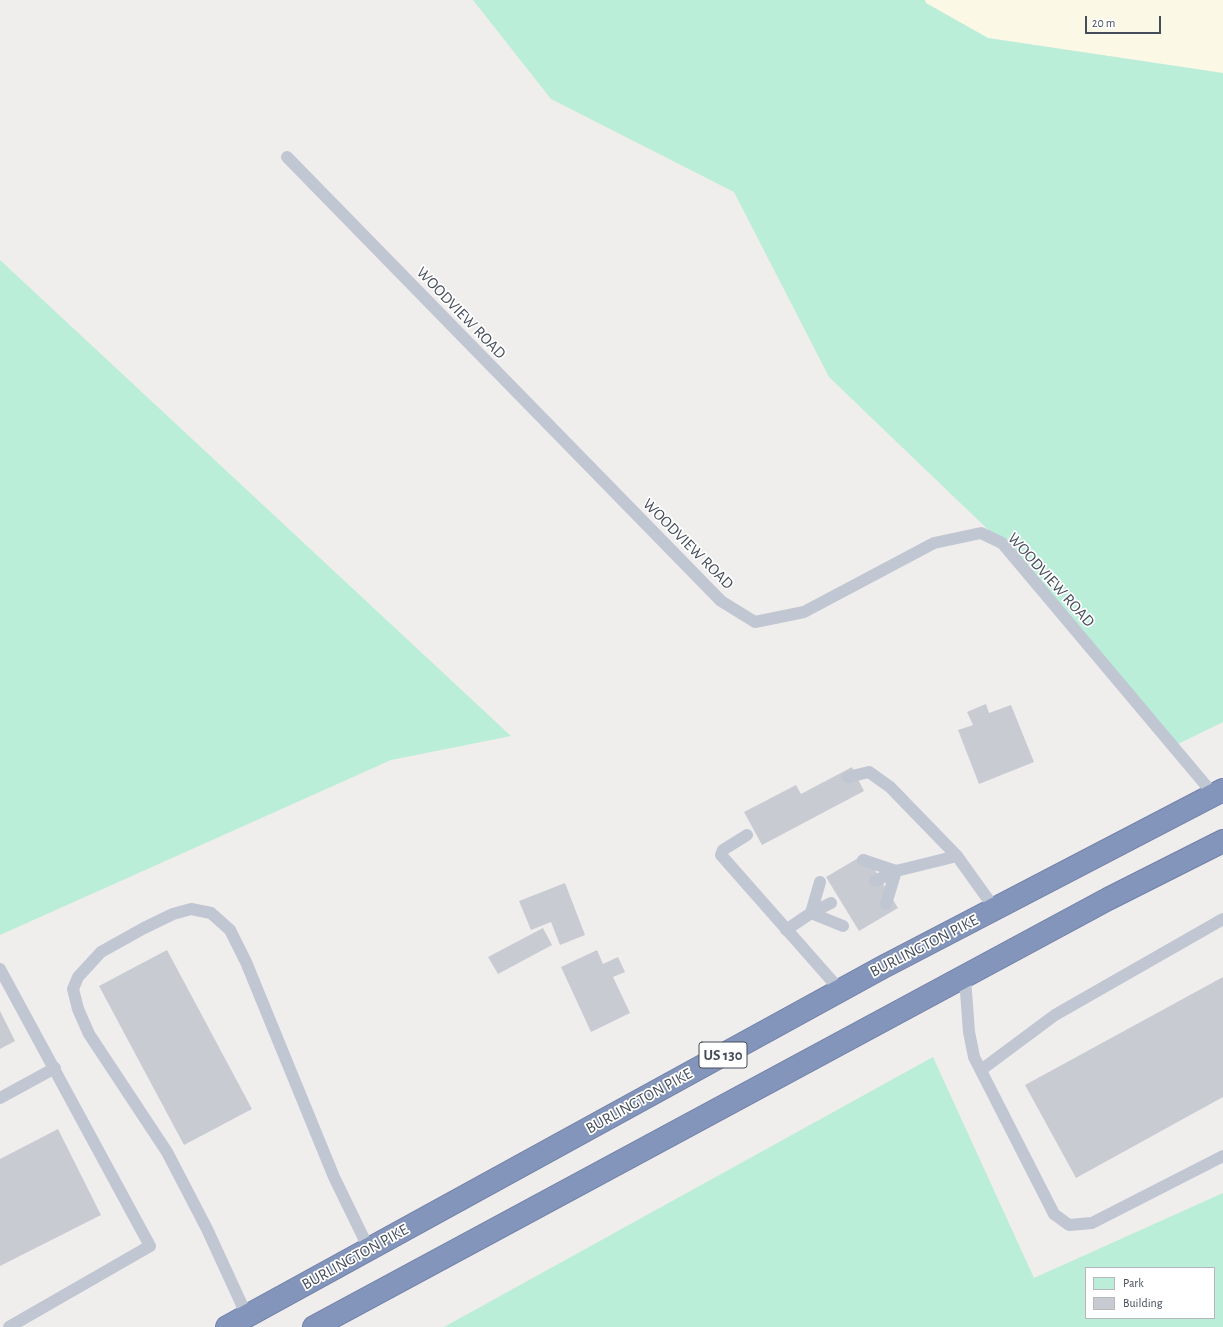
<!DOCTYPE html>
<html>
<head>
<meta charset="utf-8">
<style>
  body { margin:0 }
  #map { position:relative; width:1223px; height:1327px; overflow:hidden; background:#f0eded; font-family:"Alegreya Sans",sans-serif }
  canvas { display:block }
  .legend { position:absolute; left:1085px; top:1267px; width:130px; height:52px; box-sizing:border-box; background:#fff; border:1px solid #b5b7bd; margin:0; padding:5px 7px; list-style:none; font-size:12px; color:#454c5a }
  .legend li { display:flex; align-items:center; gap:8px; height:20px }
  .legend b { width:20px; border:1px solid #b5b7bd }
  .scale { position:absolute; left:1085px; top:16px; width:76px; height:18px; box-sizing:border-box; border:2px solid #454c5a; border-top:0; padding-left:5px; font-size:12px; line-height:14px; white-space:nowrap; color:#454c5a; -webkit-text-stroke:3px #fff; paint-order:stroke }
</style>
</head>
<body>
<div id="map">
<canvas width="1223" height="1327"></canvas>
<ul class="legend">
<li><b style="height:11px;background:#baeed8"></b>Park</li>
<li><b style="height:11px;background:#c9cbd3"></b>Building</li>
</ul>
<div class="scale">20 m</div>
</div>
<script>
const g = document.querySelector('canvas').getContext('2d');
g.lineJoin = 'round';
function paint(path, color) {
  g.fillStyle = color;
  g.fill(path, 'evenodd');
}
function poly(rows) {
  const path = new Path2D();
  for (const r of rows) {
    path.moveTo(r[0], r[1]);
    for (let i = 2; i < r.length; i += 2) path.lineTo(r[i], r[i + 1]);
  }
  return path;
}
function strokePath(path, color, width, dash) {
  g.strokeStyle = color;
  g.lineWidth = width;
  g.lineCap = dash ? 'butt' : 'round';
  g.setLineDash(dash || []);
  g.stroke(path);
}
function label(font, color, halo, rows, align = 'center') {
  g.font = font + ' "Alegreya Sans",sans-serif';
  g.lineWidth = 3.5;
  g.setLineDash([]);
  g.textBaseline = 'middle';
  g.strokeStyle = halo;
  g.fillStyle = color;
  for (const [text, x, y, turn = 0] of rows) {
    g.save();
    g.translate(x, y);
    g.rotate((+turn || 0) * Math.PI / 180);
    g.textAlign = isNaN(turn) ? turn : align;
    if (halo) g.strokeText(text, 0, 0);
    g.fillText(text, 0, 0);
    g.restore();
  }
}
paint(poly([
  [925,0,1223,0,1223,73,988,38,926,3]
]), '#fbf9e5');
paint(poly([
  [473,0,925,0,926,3,988,38,1223,73,1223,722,1176,745,1002,543,829,377,734,192,551,99],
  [0,260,511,736,391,760,0,935],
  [933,1057,1034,1278,1223,1193,1223,1327,444,1327],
  [1086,1268,1214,1268,1214,1318,1086,1318]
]), '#baeed8');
paint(poly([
  [986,704,989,713,1011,705,1034,762,979,784,958,730,973,725,967,712],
  [852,767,864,791,762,845,744,812,796,785,801,794],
  [865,854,898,908,859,931,826,877],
  [565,883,585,935,560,945,551,922,531,930,519,901],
  [543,928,552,945,498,974,488,957],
  [167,950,252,1109,184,1145,99,986],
  [597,950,603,964,618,957,625,972,613,977,630,1013,591,1032,561,967],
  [1223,977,1223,1097,1076,1178,1025,1085],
  [0,1011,15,1041,0,1049],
  [58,1129,101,1215,0,1266,0,1159]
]), '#c9cbd3');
const highway = poly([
  [227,1327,883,967,1223,790],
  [314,1327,1108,899,1223,841]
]);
strokePath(highway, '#7080a7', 24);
strokePath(poly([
  [287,157,721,601,755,622,804,612,934,543,981,533,1002,543,1214,795],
  [848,777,869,772,890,787,957,856,995,909],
  [747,835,723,850,721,855,840,990],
  [863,860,896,871],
  [875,881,896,871],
  [886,904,896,871,957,856],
  [811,913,820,882],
  [811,913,831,903],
  [786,930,811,913,843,926],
  [0,969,150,1246,9,1327],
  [965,978,969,1032,974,1057,1054,1214,1069,1225,1092,1223,1223,1156],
  [981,1070,1055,1015,1223,919],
  [0,1098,55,1068],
  [247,1316,207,1229,167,1152,89,1034,78,1009,73,989,78,977,101,952,144,928,173,914,191,909,211,913,230,930,246,962,334,1177,369,1249]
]), '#c0c6d2', 12);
strokePath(highway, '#8495bc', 22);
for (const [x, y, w] of [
  [723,1055,48]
]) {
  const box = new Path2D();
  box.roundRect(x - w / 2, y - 13, w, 26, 3);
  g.fillStyle = '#fff';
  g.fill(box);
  strokePath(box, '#454c5a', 1);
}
label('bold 15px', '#454c5a', null, [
  ["US 130",723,1055]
]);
label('16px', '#454c5a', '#fff', [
  ["WOODVIEW ROAD",461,313,46],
  ["WOODVIEW ROAD",688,544,45],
  ["WOODVIEW ROAD",1051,580,48],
  ["BURLINGTON PIKE",924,946,-27],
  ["BURLINGTON PIKE",639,1101,-29],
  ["BURLINGTON PIKE",355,1257,-29]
]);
</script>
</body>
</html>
